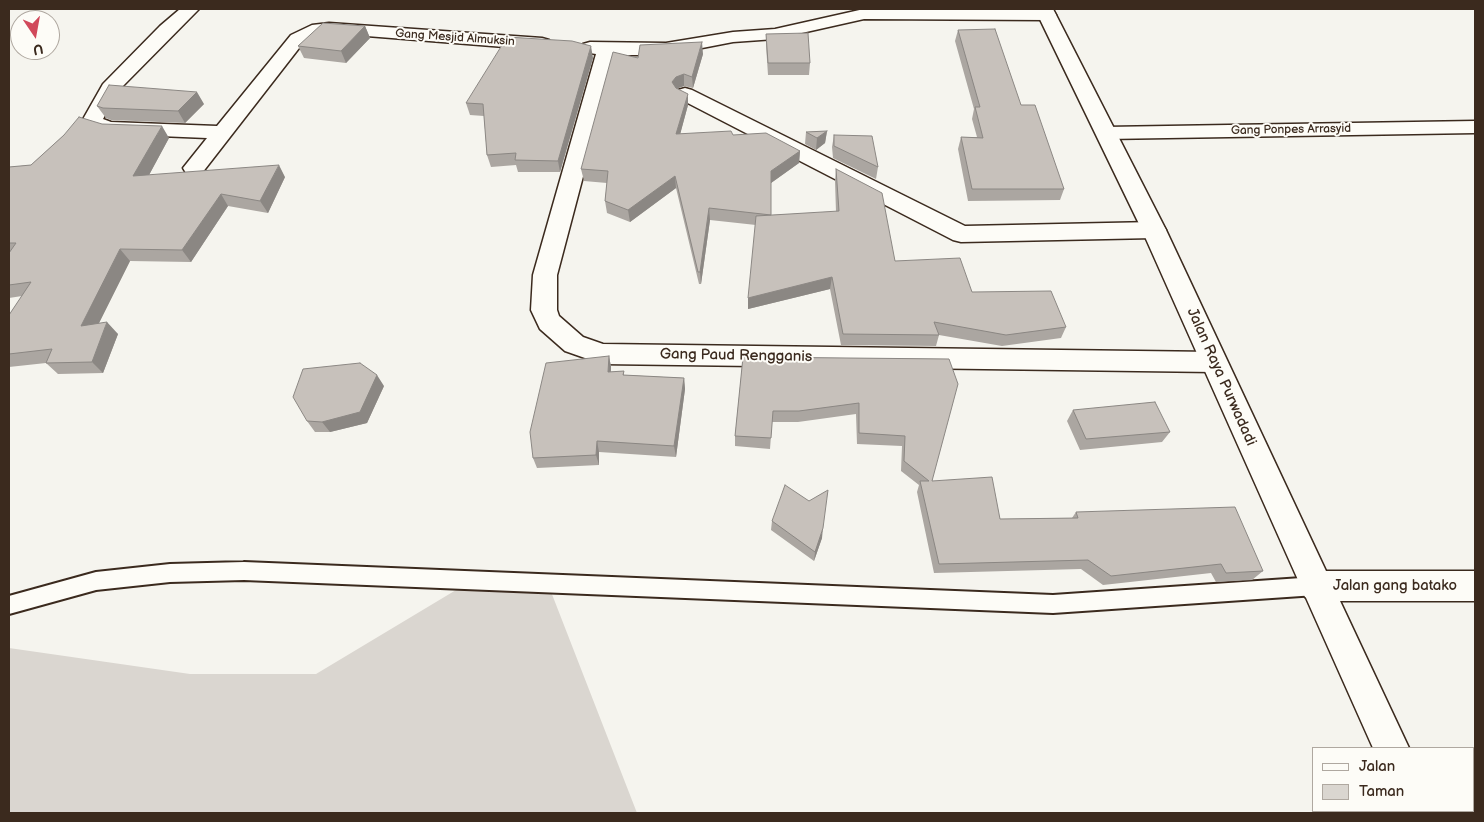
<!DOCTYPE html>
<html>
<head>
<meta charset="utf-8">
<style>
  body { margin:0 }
  #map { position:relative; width:1484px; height:822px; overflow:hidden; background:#f5f4ee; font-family:"Balsamiq Sans",sans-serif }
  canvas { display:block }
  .frame { position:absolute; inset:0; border:10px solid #3b2a1e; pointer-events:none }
  .legend { position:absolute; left:1312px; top:747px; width:162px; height:65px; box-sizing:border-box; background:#fdfcf7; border:1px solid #afa8a0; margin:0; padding:6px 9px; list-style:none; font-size:15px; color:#3b2a1e }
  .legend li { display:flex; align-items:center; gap:10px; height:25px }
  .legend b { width:25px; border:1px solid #afa8a0 }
  .north { position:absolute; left:10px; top:10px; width:50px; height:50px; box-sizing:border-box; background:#fdfcf7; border:1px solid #afa8a0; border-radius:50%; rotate:168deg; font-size:14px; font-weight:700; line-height:20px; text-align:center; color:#3b2a1e }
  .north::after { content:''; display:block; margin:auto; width:18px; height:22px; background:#d1495b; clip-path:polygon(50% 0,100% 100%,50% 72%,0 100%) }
</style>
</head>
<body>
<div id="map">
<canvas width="1484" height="822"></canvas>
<div class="frame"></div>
<ul class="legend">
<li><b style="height:6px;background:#fdfcf7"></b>Jalan</li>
<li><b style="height:14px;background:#dad6d0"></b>Taman</li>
</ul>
<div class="north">U</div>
</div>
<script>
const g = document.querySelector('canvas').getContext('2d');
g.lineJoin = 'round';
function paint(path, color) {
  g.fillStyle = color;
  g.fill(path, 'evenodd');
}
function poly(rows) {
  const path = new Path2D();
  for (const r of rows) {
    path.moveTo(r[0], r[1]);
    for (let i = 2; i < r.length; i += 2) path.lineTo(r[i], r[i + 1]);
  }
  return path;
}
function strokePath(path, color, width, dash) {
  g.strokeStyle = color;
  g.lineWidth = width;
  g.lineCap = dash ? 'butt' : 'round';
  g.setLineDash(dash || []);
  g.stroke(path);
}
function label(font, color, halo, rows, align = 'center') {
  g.font = font + ' "Balsamiq Sans",sans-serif';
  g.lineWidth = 4;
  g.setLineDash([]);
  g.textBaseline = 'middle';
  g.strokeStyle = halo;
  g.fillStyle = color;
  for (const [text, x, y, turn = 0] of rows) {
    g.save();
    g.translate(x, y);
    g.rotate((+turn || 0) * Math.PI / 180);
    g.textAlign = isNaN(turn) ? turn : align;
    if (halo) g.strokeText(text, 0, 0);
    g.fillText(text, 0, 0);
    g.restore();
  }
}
paint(poly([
  [471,581,548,584,637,813,9,813,9,648,190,674,316,674]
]), '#dad6d0');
const service = poly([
  [244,562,1053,595,1316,577,1323,580,1325,586,1323,592,1316,595,1053,613,244,580,170,582,96,590,9,614,9,596,96,572,170,564,244,562]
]);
const minor = poly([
  [180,9,199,9,118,91,103,119,111,122,217,126,291,35,312,25,329,23,542,38,549,40,551,44,549,48,542,50,329,33,317,35,303,43,202,173,194,175,186,173,183,168,207,138,111,134,95,130,85,125,82,121,103,84,160,26,180,9],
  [864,9,1047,10,1053,11,1056,15,1053,19,1047,20,864,19,775,39,733,42,666,55,615,55,557,275,557,310,559,316,583,337,603,344,1214,352,1223,355,1227,362,1223,369,1214,372,602,364,565,351,540,329,531,310,533,275,596,54,583,52,581,48,583,44,590,42,666,43,733,32,775,29,864,9],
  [685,88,692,90,965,226,1154,222,1162,224,1166,230,1162,236,1154,238,961,242,953,240,678,98,675,94,678,90,685,88],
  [1475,121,1475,133,1106,139,1099,137,1096,133,1099,129,1106,127,1475,121],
  [1316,571,1475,571,1475,601,1316,601,1305,597,1300,586,1305,575,1316,571]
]);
const primary = poly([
  [1035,9,1053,9,1166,230,1409,748,1373,748,1142,230,1035,9],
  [1401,811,1439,811,1440,813,1402,813,1401,811]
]);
strokePath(service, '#3b2a1e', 4);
strokePath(minor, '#3b2a1e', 3);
strokePath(primary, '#3b2a1e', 3);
paint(service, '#fdfcf7');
paint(minor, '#fdfcf7');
paint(primary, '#fdfcf7');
paint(poly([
  [365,26,370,38,346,63,304,58,298,46],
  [958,30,1021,105,1064,189,1060,200,968,201,958,149,961,137,977,137,972,119,974,109,955,41],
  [766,34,810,63,809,75,768,75,766,45],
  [703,54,693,88,684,86,678,88,688,105,680,134,733,135,800,151,799,163,771,183,771,215,836,212,835,181,836,169,895,261,972,292,1066,327,1061,338,1002,346,939,335,936,346,841,345,830,289,748,309,756,225,710,220,701,284,699,284,676,188,630,222,607,213,605,201,607,183,584,181,581,169,638,58],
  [593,58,560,172,518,172,516,165,491,167,487,155,484,116,470,115,466,103],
  [204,104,185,123,111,120,106,118,97,106],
  [102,124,169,138,149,175,285,177,268,213,228,206,191,262,130,261,99,323,118,334,103,373,58,374,46,363,9,367,9,315,22,296,9,298,9,167,31,165,64,135],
  [827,131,825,143,816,150,805,144,806,132],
  [834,135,878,167,876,179,833,158,832,147],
  [609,356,611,367,611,372,624,371,624,375,684,378,685,389,676,457,599,452,599,465,537,468,533,458],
  [743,357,949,359,932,481,1000,519,1072,518,1076,512,1263,571,1252,580,1216,582,1211,573,1103,585,1081,569,934,573,917,492,919,485,901,471,902,446,857,444,856,414,798,422,772,422,770,449,735,446,735,436],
  [384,386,367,423,330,432,315,432,307,421],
  [1073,410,1170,432,1162,442,1080,450,1067,421],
  [809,501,822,538,814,561,771,530,772,521]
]), '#aba6a1');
paint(poly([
  [365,26,370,38,346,63,341,51],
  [702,42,703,54,693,88,692,77],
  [591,46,593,58,560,172,558,161],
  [684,74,684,86,676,89,672,82,676,77],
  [197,92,204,104,185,123,178,111],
  [688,94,688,105,677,146,676,134],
  [162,126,169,138,142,188,133,176],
  [827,131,825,143,816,150,817,138],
  [800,151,799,163,771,183,771,171],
  [279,165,285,177,268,213,260,201],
  [675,176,676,188,630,222,628,210],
  [221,194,228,206,191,262,182,250],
  [709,208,710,220,701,284,700,272],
  [120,249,130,261,92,337,81,326],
  [832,277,830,289,748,309,748,298],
  [107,322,118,334,103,373,92,362],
  [609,356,611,367,610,383,608,372],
  [377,375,384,386,367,423,330,432,322,422],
  [684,378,685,389,676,457,674,446],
  [597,441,599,452,599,465,596,455],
  [823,528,822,538,814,561,815,552]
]), '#8b8783');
const building = poly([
  [323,23,365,26,341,51,298,46,323,23],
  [995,29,1021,105,1035,105,1064,189,972,189,961,137,983,138,975,107,980,107,958,30,995,29],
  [808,33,810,63,768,63,766,34,808,33],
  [507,37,572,41,591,46,558,161,515,160,516,153,487,155,483,104,466,103,507,37],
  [702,42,692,77,684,74,676,77,672,82,676,88,688,94,676,134,731,131,733,135,766,133,800,151,771,171,771,215,709,208,700,272,698,272,675,176,628,210,605,201,608,171,581,169,613,52,638,58,640,45,702,42],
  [109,85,197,92,178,111,103,108,97,106,109,85],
  [79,117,102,124,162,126,133,176,279,165,260,201,221,194,182,250,120,249,81,326,107,322,92,362,46,363,52,349,9,354,9,315,31,282,9,285,9,253,16,243,9,243,9,167,31,165,64,135,79,117],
  [827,131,817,138,806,132,827,131],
  [834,135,872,136,878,167,834,146,834,135],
  [836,169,882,193,895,261,960,258,972,292,1051,291,1066,327,1006,335,934,322,939,335,843,334,832,277,748,298,756,216,839,211,836,169],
  [609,356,608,372,624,371,623,375,684,378,674,446,597,441,596,455,533,458,530,432,546,363,609,356],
  [743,357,949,359,958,384,932,481,992,477,1000,519,1078,518,1076,512,1235,507,1263,571,1226,573,1221,564,1111,576,1088,560,939,564,920,481,929,481,904,461,905,436,859,433,859,403,799,411,773,411,771,438,735,436,743,357],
  [360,363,377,375,360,412,322,422,307,421,293,397,303,369,360,363],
  [1155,402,1170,432,1086,439,1073,410,1155,402],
  [785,485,809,501,828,490,823,528,815,552,772,521,785,485]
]);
paint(building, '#c7c1bb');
strokePath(building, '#8b8783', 1);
label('12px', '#3b2a1e', '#fdfcf7', [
  ["Gang Mesjid Almuksin",455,38,4],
  ["Gang Ponpes Arrasyid",1291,130,-1]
]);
label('15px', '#3b2a1e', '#fdfcf7', [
  ["Gang Paud Rengganis",736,356,1],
  ["Jalan Raya Purwadadi",1221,377,66],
  ["Jalan gang batako",1395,586]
]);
</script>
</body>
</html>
